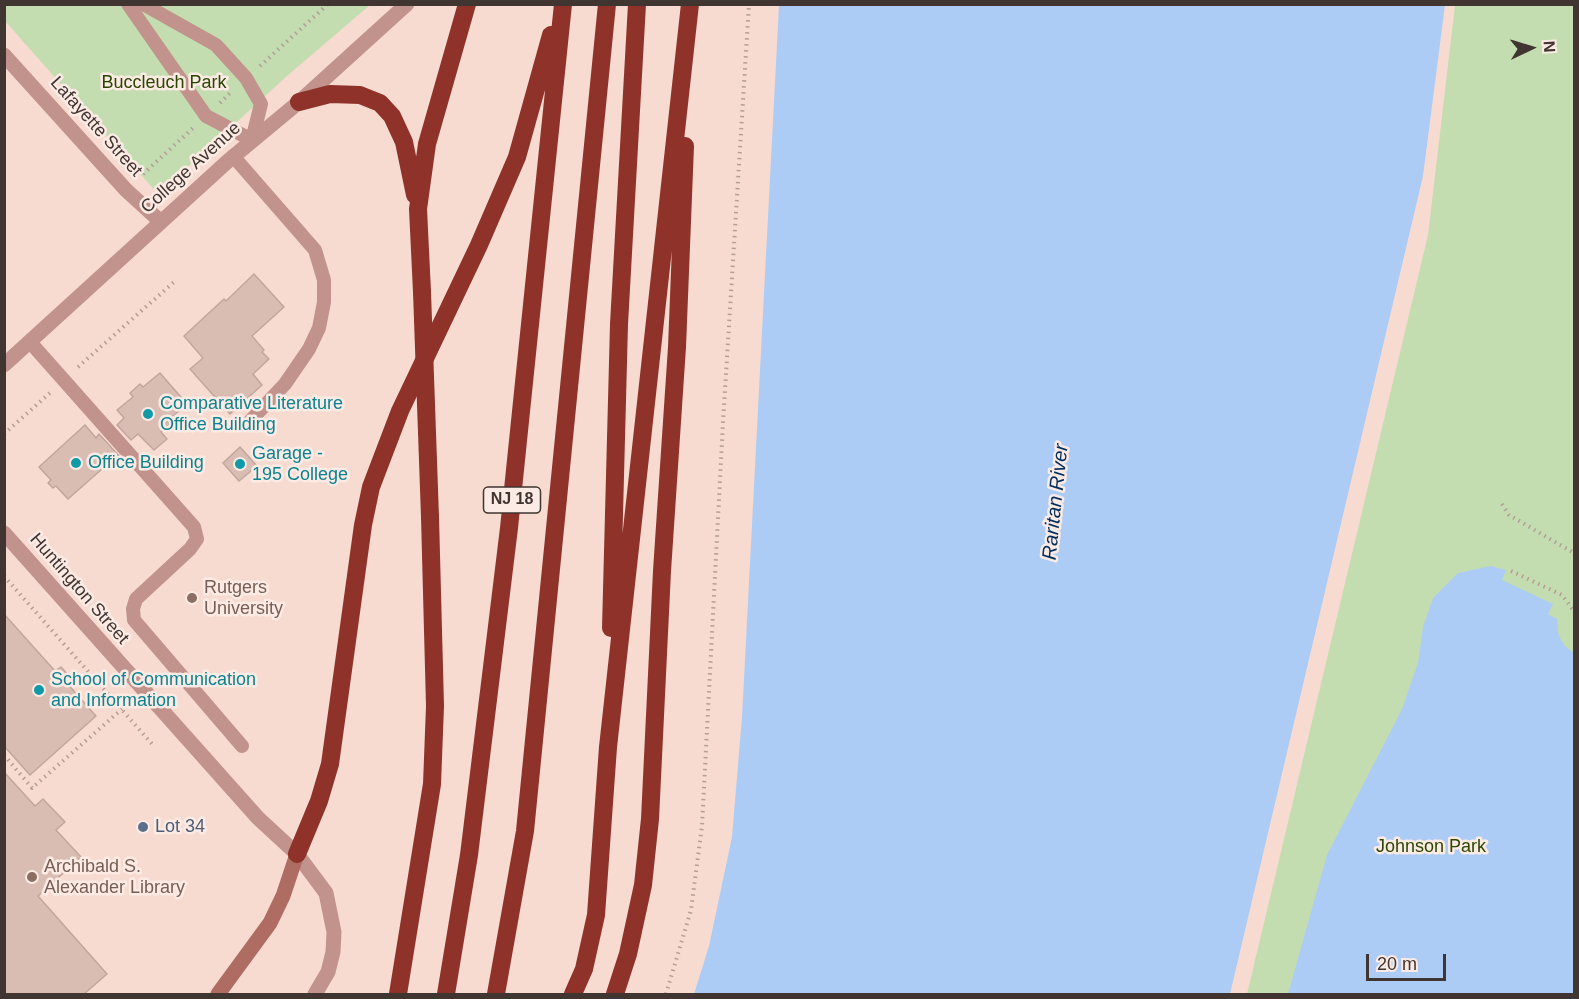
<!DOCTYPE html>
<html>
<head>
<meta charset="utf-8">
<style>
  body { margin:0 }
  #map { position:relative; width:1579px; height:999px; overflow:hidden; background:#f7dbd1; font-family:Helvetica,sans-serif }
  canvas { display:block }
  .frame { position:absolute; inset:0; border:6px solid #403531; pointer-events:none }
  .north { position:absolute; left:1501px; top:18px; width:60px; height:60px; -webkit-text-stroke:4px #fcebe5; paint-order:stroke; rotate:86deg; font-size:16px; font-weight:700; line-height:24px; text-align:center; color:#403531 }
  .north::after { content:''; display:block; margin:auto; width:21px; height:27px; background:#403531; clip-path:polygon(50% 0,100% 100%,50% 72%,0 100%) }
  .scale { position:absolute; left:1366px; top:954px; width:80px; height:27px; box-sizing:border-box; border:3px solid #403531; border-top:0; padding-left:8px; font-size:18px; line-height:21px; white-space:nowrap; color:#403531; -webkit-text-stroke:4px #fcebe5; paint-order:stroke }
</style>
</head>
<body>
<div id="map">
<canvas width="1579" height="999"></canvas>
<div class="frame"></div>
<div class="north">N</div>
<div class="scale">20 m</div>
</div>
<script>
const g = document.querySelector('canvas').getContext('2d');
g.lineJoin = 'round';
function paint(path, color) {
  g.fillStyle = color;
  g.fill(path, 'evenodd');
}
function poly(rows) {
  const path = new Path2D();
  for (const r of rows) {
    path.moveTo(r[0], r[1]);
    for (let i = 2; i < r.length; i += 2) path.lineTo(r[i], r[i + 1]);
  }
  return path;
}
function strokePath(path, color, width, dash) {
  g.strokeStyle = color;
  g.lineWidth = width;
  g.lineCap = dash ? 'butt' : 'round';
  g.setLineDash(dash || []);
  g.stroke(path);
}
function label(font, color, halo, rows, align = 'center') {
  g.font = font + ' Helvetica,sans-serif';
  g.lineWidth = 5;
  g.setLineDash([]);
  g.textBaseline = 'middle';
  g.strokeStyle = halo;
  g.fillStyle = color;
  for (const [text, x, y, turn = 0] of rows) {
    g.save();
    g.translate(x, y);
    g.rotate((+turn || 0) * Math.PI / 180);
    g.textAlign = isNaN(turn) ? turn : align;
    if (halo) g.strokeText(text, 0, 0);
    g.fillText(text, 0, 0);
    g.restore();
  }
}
paint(poly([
  [4,5,370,5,287,76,158,194,5,21],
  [1455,5,1574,5,1574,994,1247,994,1428,235]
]), '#c4ddb0');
paint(poly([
  [779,5,1445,5,1423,176,1230,994,694,994,709,946,732,837,742,717],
  [1491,566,1506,570,1502,580,1553,604,1548,614,1557,619,1558,632,1561,640,1565,646,1574,653,1574,994,1288,994,1327,855,1402,709,1418,663,1423,627,1433,598,1458,573]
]), '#acccf5');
const building = poly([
  [254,274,284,307,252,336,264,350,262,352,269,359,253,374,262,385,230,414,190,369,203,358,184,336,224,299,226,301,254,274],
  [160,373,187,404,167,421,170,424,161,432,167,439,154,450,138,434,131,440,117,425,124,418,117,410,133,397,130,393,140,384,143,387,160,373],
  [85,425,96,438,99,434,121,458,114,464,111,461,68,499,56,486,53,488,48,483,51,480,39,467,85,425],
  [240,447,257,466,239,481,223,463,240,447],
  [4,614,55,671,61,667,70,677,65,681,96,716,30,775,4,746,4,614],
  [4,772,35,806,43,799,65,822,56,830,81,857,38,896,107,974,84,994,4,994,4,772]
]);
paint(building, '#d9bdb3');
strokePath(building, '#c1a69c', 1.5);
strokePath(poly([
  [260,66,328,4],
  [220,103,232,91],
  [143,174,193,128],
  [78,367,174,282],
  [4,434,51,392],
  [1502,504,1509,515,1574,553],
  [1511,571,1562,595,1574,611],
  [4,576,152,744],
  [4,755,32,788,122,709],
  [666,994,691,910,702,826,723,422,749,4]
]), '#b49e96', 4, [1.5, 4.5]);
strokePath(poly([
  [128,4,206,116,252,140,261,104,246,78,216,45,143,4],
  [233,156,315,250,324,280,324,302,319,328,309,349,285,384,251,420],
  [30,342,194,527,197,539,190,549,136,599,133,609,134,620,242,746]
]), '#c1938c', 14);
strokePath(poly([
  [4,55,126,190,161,222],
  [4,365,228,161,299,102,407,4],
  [4,533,258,818,297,854,326,893,334,932,333,952,328,972,315,994]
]), '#c1938c', 15);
strokePath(poly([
  [218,994,270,923,283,896,297,854]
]), '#ae6c62', 15);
strokePath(poly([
  [299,102,330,94,360,95,380,103,392,116,404,142,415,195],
  [422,292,418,209,427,144,467,4],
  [611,628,619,324,637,4],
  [297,854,319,801,330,764,363,525,371,487,400,411,479,245,517,157,551,35],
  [398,994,432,784,435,706,430,517],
  [446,994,469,855,509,528,563,4],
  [496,994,525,831,607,4],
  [573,994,584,969,596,915,608,747,690,4],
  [615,994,628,954,643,885,650,819,662,571,677,347,685,146]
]), '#8f332a', 18);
strokePath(poly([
  [422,292,430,517]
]), '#8f332a', 18);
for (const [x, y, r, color] of [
  [148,414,6,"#0f9aa8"],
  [76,463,6,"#0f9aa8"],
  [240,464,6,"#0f9aa8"],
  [192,598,6,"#8d6e63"],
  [39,690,6,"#0f9aa8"],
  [143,827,6,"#5c6f8a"],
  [32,877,6,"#8d6e63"]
]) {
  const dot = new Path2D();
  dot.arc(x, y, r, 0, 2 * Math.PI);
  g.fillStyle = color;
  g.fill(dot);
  strokePath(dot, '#fcebe5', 2);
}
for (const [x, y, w] of [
  [512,500,57]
]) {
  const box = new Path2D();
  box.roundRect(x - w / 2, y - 13, w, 26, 4.5);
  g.fillStyle = '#fcebe5';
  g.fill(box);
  strokePath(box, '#403531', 1.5);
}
label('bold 16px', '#403531', null, [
  ["NJ 18",512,500]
]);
label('18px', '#2a4702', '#fcebe5', [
  ["Buccleuch Park",164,83],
  ["Johnson Park",1431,847]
]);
label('18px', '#403531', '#fcebe5', [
  ["Lafayette Street",96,127,48],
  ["College Avenue",191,168,-42],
  ["Huntington Street",79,589,49]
]);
label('18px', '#0d838f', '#fcebe5', [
  ["Comparative Literature",160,404],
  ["Office Building",160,425],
  ["Garage -",252,454],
  ["195 College",252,475],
  ["Office Building",88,463],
  ["School of Communication",51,680],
  ["and Information",51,701]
], 'left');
label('18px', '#785e54', '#fcebe5', [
  ["Rutgers",204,588],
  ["University",204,609],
  ["Archibald S.",44,867],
  ["Alexander Library",44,888]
], 'left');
label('18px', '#4e5e75', '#fcebe5', [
  ["Lot 34",155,827]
], 'left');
label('italic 20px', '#002e5d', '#fcebe5', [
  ["Raritan River",1056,502,-84]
]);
</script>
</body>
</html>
